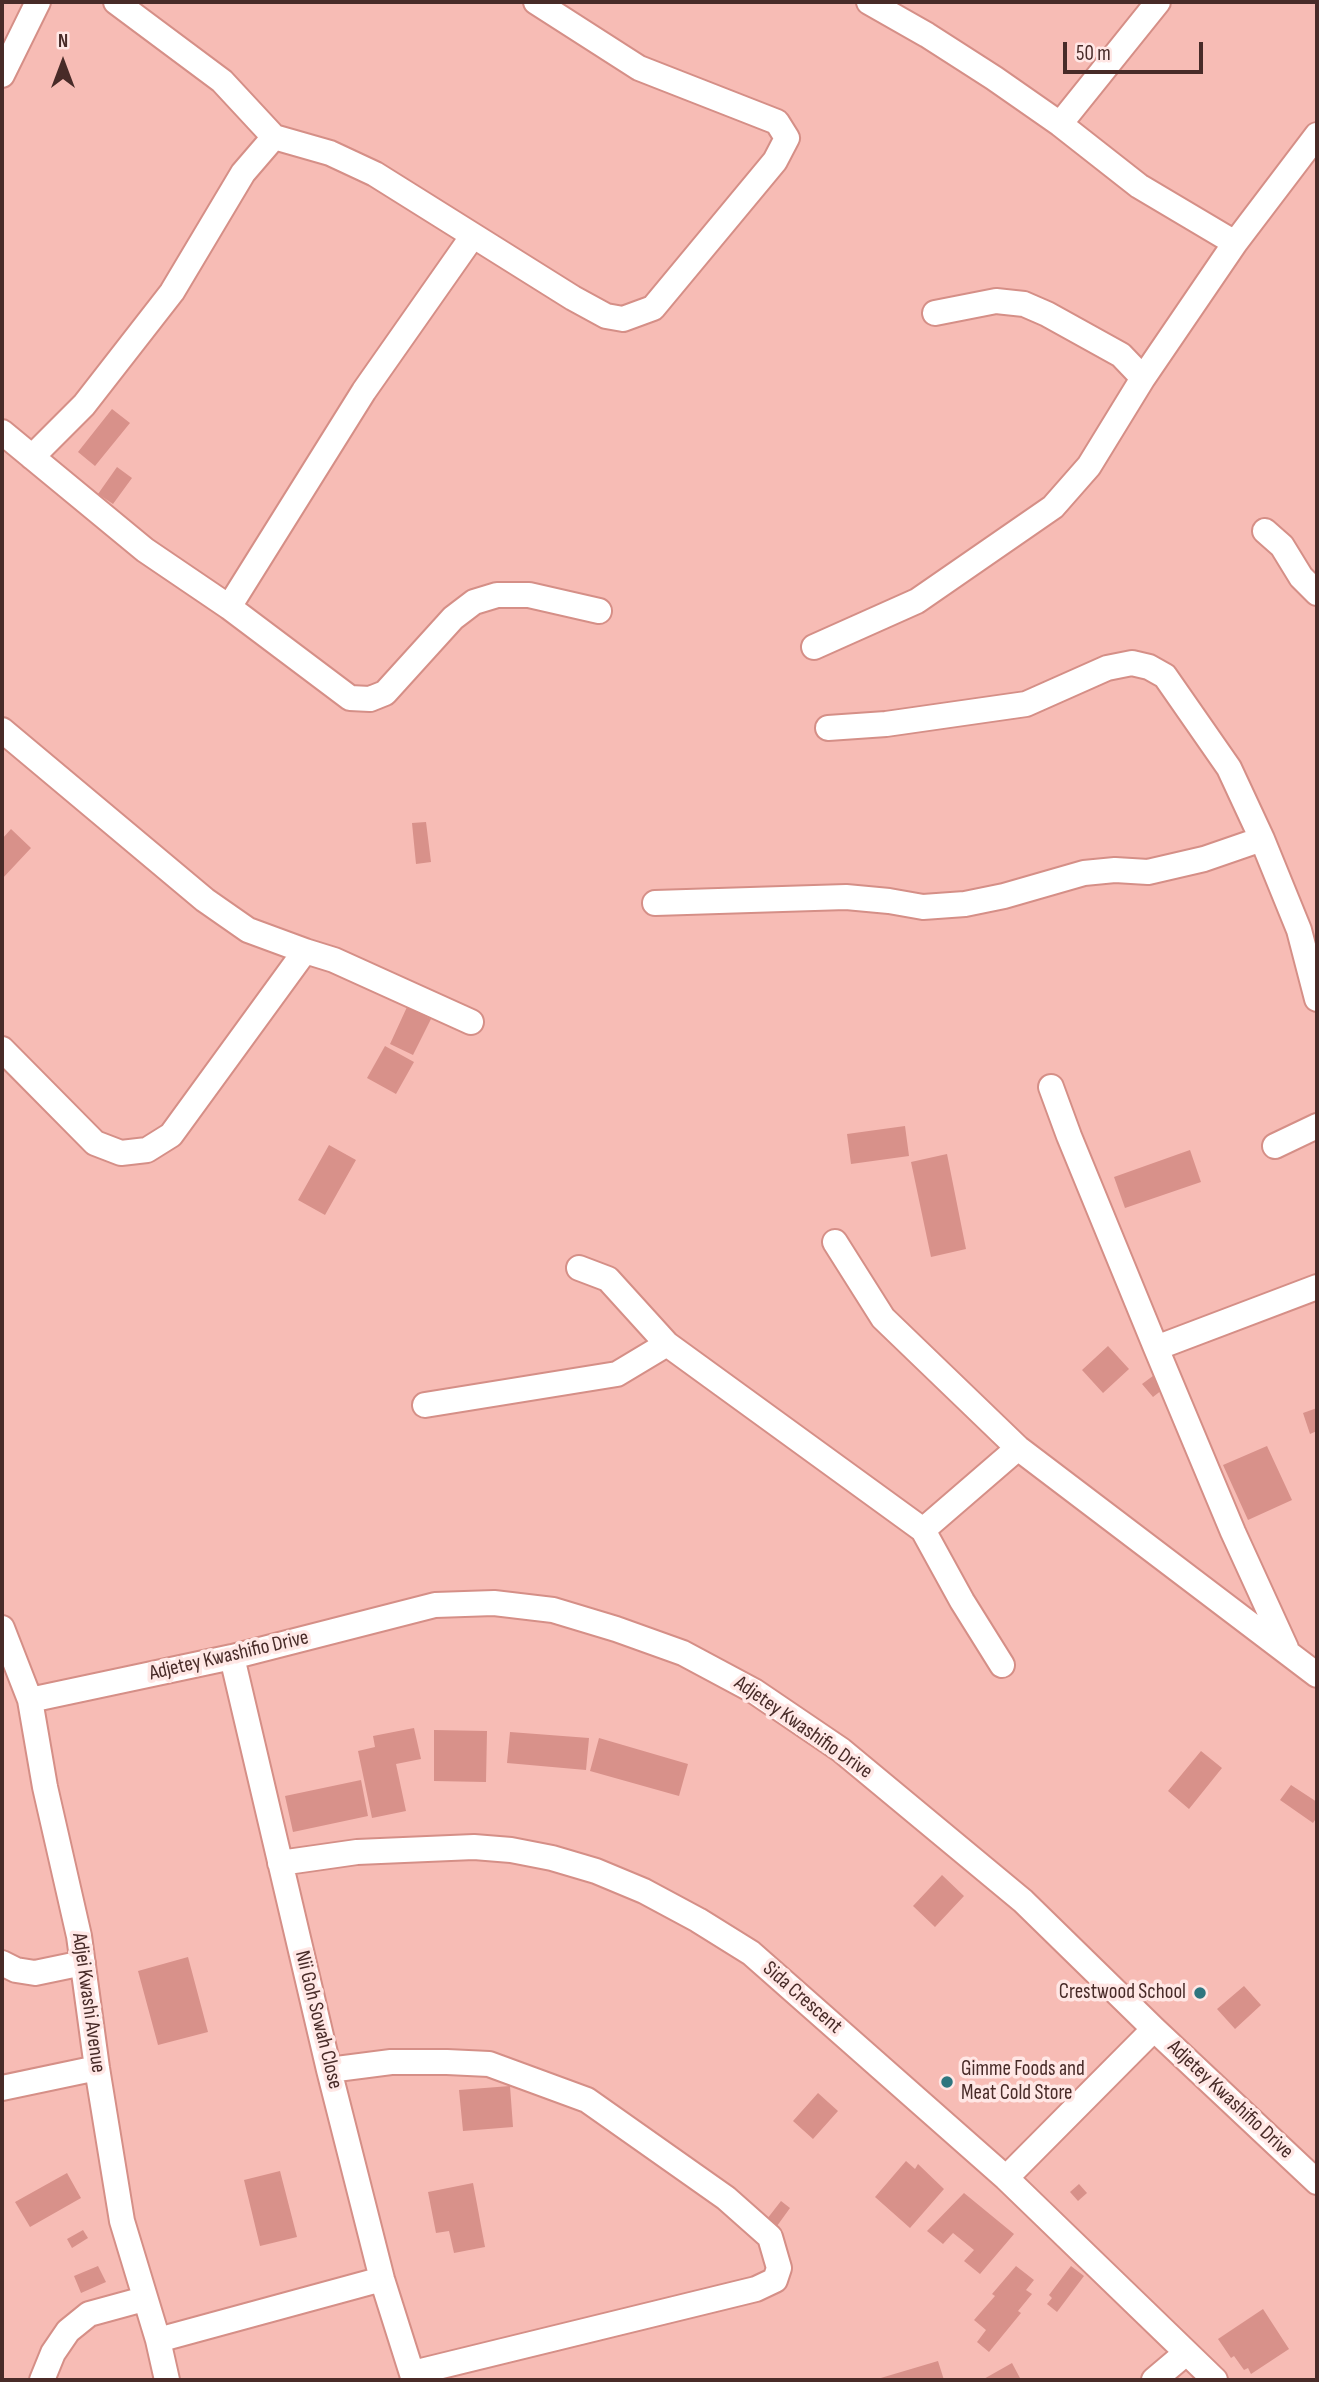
<!DOCTYPE html>
<html>
<head>
<meta charset="utf-8">
<style>
  body { margin:0 }
  #map { position:relative; width:1319px; height:2382px; overflow:hidden; background:#f7bcb5; font-family:"Sofia Sans Condensed",sans-serif }
  canvas { display:block }
  .frame { position:absolute; inset:0; border:4px solid #482b28; pointer-events:none }
  .north { position:absolute; left:28px; top:28px; width:70px; height:70px; -webkit-text-stroke:5px #ffe7e5; paint-order:stroke; rotate:0deg; font-size:19px; font-weight:700; line-height:28px; text-align:center; color:#482b28 }
  .north::after { content:''; display:block; margin:auto; width:24px; height:32px; background:#482b28; clip-path:polygon(50% 0,100% 100%,50% 72%,0 100%) }
  .scale { position:absolute; left:1063px; top:42px; width:140px; height:32px; box-sizing:border-box; border:4px solid #482b28; border-top:0; padding-left:9px; font-size:21px; line-height:24px; white-space:nowrap; color:#482b28; -webkit-text-stroke:5px #ffe7e5; paint-order:stroke }
</style>
</head>
<body>
<div id="map">
<canvas width="1319" height="2382"></canvas>
<div class="frame"></div>
<div class="north">N</div>
<div class="scale">50 m</div>
</div>
<script>
const g = document.querySelector('canvas').getContext('2d');
g.lineJoin = 'round';
function paint(path, color) {
  g.fillStyle = color;
  g.fill(path, 'evenodd');
}
function poly(rows) {
  const path = new Path2D();
  for (const r of rows) {
    path.moveTo(r[0], r[1]);
    for (let i = 2; i < r.length; i += 2) path.lineTo(r[i], r[i + 1]);
  }
  return path;
}
function strokePath(path, color, width, dash) {
  g.strokeStyle = color;
  g.lineWidth = width;
  g.lineCap = dash ? 'butt' : 'round';
  g.setLineDash(dash || []);
  g.stroke(path);
}
function label(font, color, halo, rows, align = 'center') {
  g.font = font + ' "Sofia Sans Condensed",sans-serif';
  g.lineWidth = 7;
  g.setLineDash([]);
  g.textBaseline = 'middle';
  g.strokeStyle = halo;
  g.fillStyle = color;
  for (const [text, x, y, turn = 0] of rows) {
    g.save();
    g.translate(x, y);
    g.rotate((+turn || 0) * Math.PI / 180);
    g.textAlign = isNaN(turn) ? turn : align;
    if (halo) g.strokeText(text, 0, 0);
    g.fillText(text, 0, 0);
    g.restore();
  }
}
paint(poly([
  [112,409,130,423,95,466,78,452],
  [117,467,132,478,113,504,98,494],
  [426,822,431,862,416,864,412,823],
  [11,829,31,848,2,879,2,839],
  [407,1007,431,1019,413,1055,390,1044],
  [385,1046,414,1062,396,1094,367,1078],
  [905,1126,909,1156,851,1164,847,1134],
  [329,1145,356,1160,325,1215,298,1200],
  [1190,1150,1201,1182,1125,1208,1114,1177],
  [947,1154,966,1249,931,1257,911,1162],
  [1108,1346,1129,1369,1103,1393,1082,1370],
  [1157,1373,1167,1386,1153,1397,1142,1384],
  [1317,1408,1317,1431,1310,1434,1303,1413],
  [1267,1446,1292,1500,1248,1520,1223,1465],
  [414,1728,421,1759,396,1764,406,1811,372,1818,358,1751,375,1747,373,1736],
  [434,1730,487,1731,486,1782,434,1781],
  [510,1732,589,1738,586,1770,507,1763],
  [599,1738,688,1764,679,1796,590,1771],
  [1201,1751,1222,1768,1189,1809,1168,1791],
  [361,1780,368,1816,293,1832,285,1796],
  [1291,1785,1317,1802,1317,1817,1313,1823,1280,1800],
  [942,1875,964,1896,935,1927,913,1906],
  [188,1957,208,2032,158,2045,138,1971],
  [1244,1986,1261,2005,1235,2029,1217,2009],
  [510,2086,513,2127,463,2131,459,2090],
  [818,2093,838,2111,813,2139,793,2121],
  [906,2161,915,2169,918,2164,944,2189,910,2228,875,2197],
  [280,2171,297,2237,260,2246,244,2180],
  [67,2173,81,2198,30,2227,15,2202],
  [473,2183,485,2247,454,2253,449,2231,436,2233,428,2192],
  [1079,2184,1087,2193,1078,2201,1070,2192],
  [964,2193,1014,2234,980,2274,964,2261,974,2250,953,2233,943,2244,927,2231],
  [781,2201,790,2208,777,2226,767,2219],
  [83,2230,88,2238,72,2248,67,2239],
  [98,2266,106,2282,81,2293,74,2276],
  [1016,2266,1034,2280,1026,2290,1032,2294,1018,2311,1021,2313,989,2352,977,2342,986,2330,974,2320,995,2296,992,2294],
  [1071,2266,1084,2276,1057,2312,1047,2304,1052,2298,1049,2295],
  [1263,2309,1289,2349,1251,2374,1248,2368,1244,2370,1234,2356,1231,2358,1218,2339],
  [938,2361,944,2380,874,2380],
  [1012,2363,1021,2380,982,2380]
]), '#d8918a');
const minor = poly([
  [116,2,222,81,274,137,330,153,375,174,573,298,606,316,623,319,653,308,775,161,787,138,777,122,639,68,536,2],
  [869,2,927,35,994,78,1060,124,1139,186,1235,243],
  [2,75,38,2],
  [1060,124,1158,2],
  [935,313,996,301,1024,304,1047,314,1121,355,1143,378],
  [2,432,145,550,229,607,350,698,370,699,385,693,453,618,474,602,497,595,529,595,599,611],
  [32,457,84,405,172,292,243,173,274,137],
  [1265,531,1282,546,1301,577,1317,593],
  [229,607,364,391,472,237],
  [814,647,917,601,1053,507,1089,466,1143,378,1235,243,1317,135],
  [828,728,886,724,1026,704,1107,668,1132,663,1149,667,1165,676,1229,768,1262,839,1299,930,1317,999],
  [2,730,205,900,248,930,305,951],
  [655,903,846,897,889,901,923,907,965,904,1004,896,1084,873,1115,870,1148,872,1204,859,1262,839],
  [2,1049,95,1143,121,1153,147,1150,171,1135,305,951,334,960,471,1022],
  [1051,1087,1069,1136,1156,1348,1233,1532,1286,1648],
  [1275,1146,1317,1126],
  [835,1242,883,1318,1018,1448,1317,1675],
  [579,1268,608,1279,667,1344,923,1530,1018,1448],
  [1156,1348,1317,1287],
  [425,1405,617,1374,667,1344],
  [923,1530,962,1601,1002,1665],
  [2,1628,30,1700,45,1787,79,1936,97,2068,122,2221,158,2340,167,2380],
  [232,1657,329,2070,382,2279,414,2380],
  [30,1700,232,1657,435,1605,494,1603,553,1610,616,1629,683,1653,754,1691,841,1750,1023,1901,1154,2029,1317,2182],
  [280,1863,357,1852,474,1847,511,1850,552,1858,596,1871,644,1891,698,1920,751,1953,1006,2178,1215,2380],
  [2,1963,16,1970,35,1973,83,1963],
  [329,2070,391,2062,447,2062,489,2064,587,2100,726,2198,770,2237,779,2268,775,2280,756,2289,413,2373],
  [2,2088,97,2068],
  [1006,2178,1154,2029],
  [158,2340,382,2279],
  [42,2380,53,2353,68,2331,89,2314,144,2299],
  [1154,2380,1186,2353]
]);
strokePath(minor, '#d58f87', 28);
strokePath(minor, '#fff', 24);
for (const [x, y, r, color] of [
  [1200,1993,7,"#2e767f"],
  [947,2082,7,"#2e767f"]
]) {
  const dot = new Path2D();
  dot.arc(x, y, r, 0, 2 * Math.PI);
  g.fillStyle = color;
  g.fill(dot);
  strokePath(dot, '#ffe7e5', 2.5);
}
label('21px', '#482b28', '#ffe7e5', [
  ["Adjetey Kwashifio Drive",229,1656,-13],
  ["Adjetey Kwashifio Drive",803,1728,35],
  ["Sida Crescent",802,1998,41],
  ["Adjei Kwashi Avenue",88,2003,82],
  ["Nii Goh Sowah Close",318,2020,76],
  ["Adjetey Kwashifio Drive",1230,2100,43]
]);
label('21px', '#482b28', '#ffe7e5', [
  ["Crestwood School",1186,1993],
  ["Gimme Foods and",961,2070,"left"],
  ["Meat Cold Store",961,2094,"left"]
], 'right');
</script>
</body>
</html>
